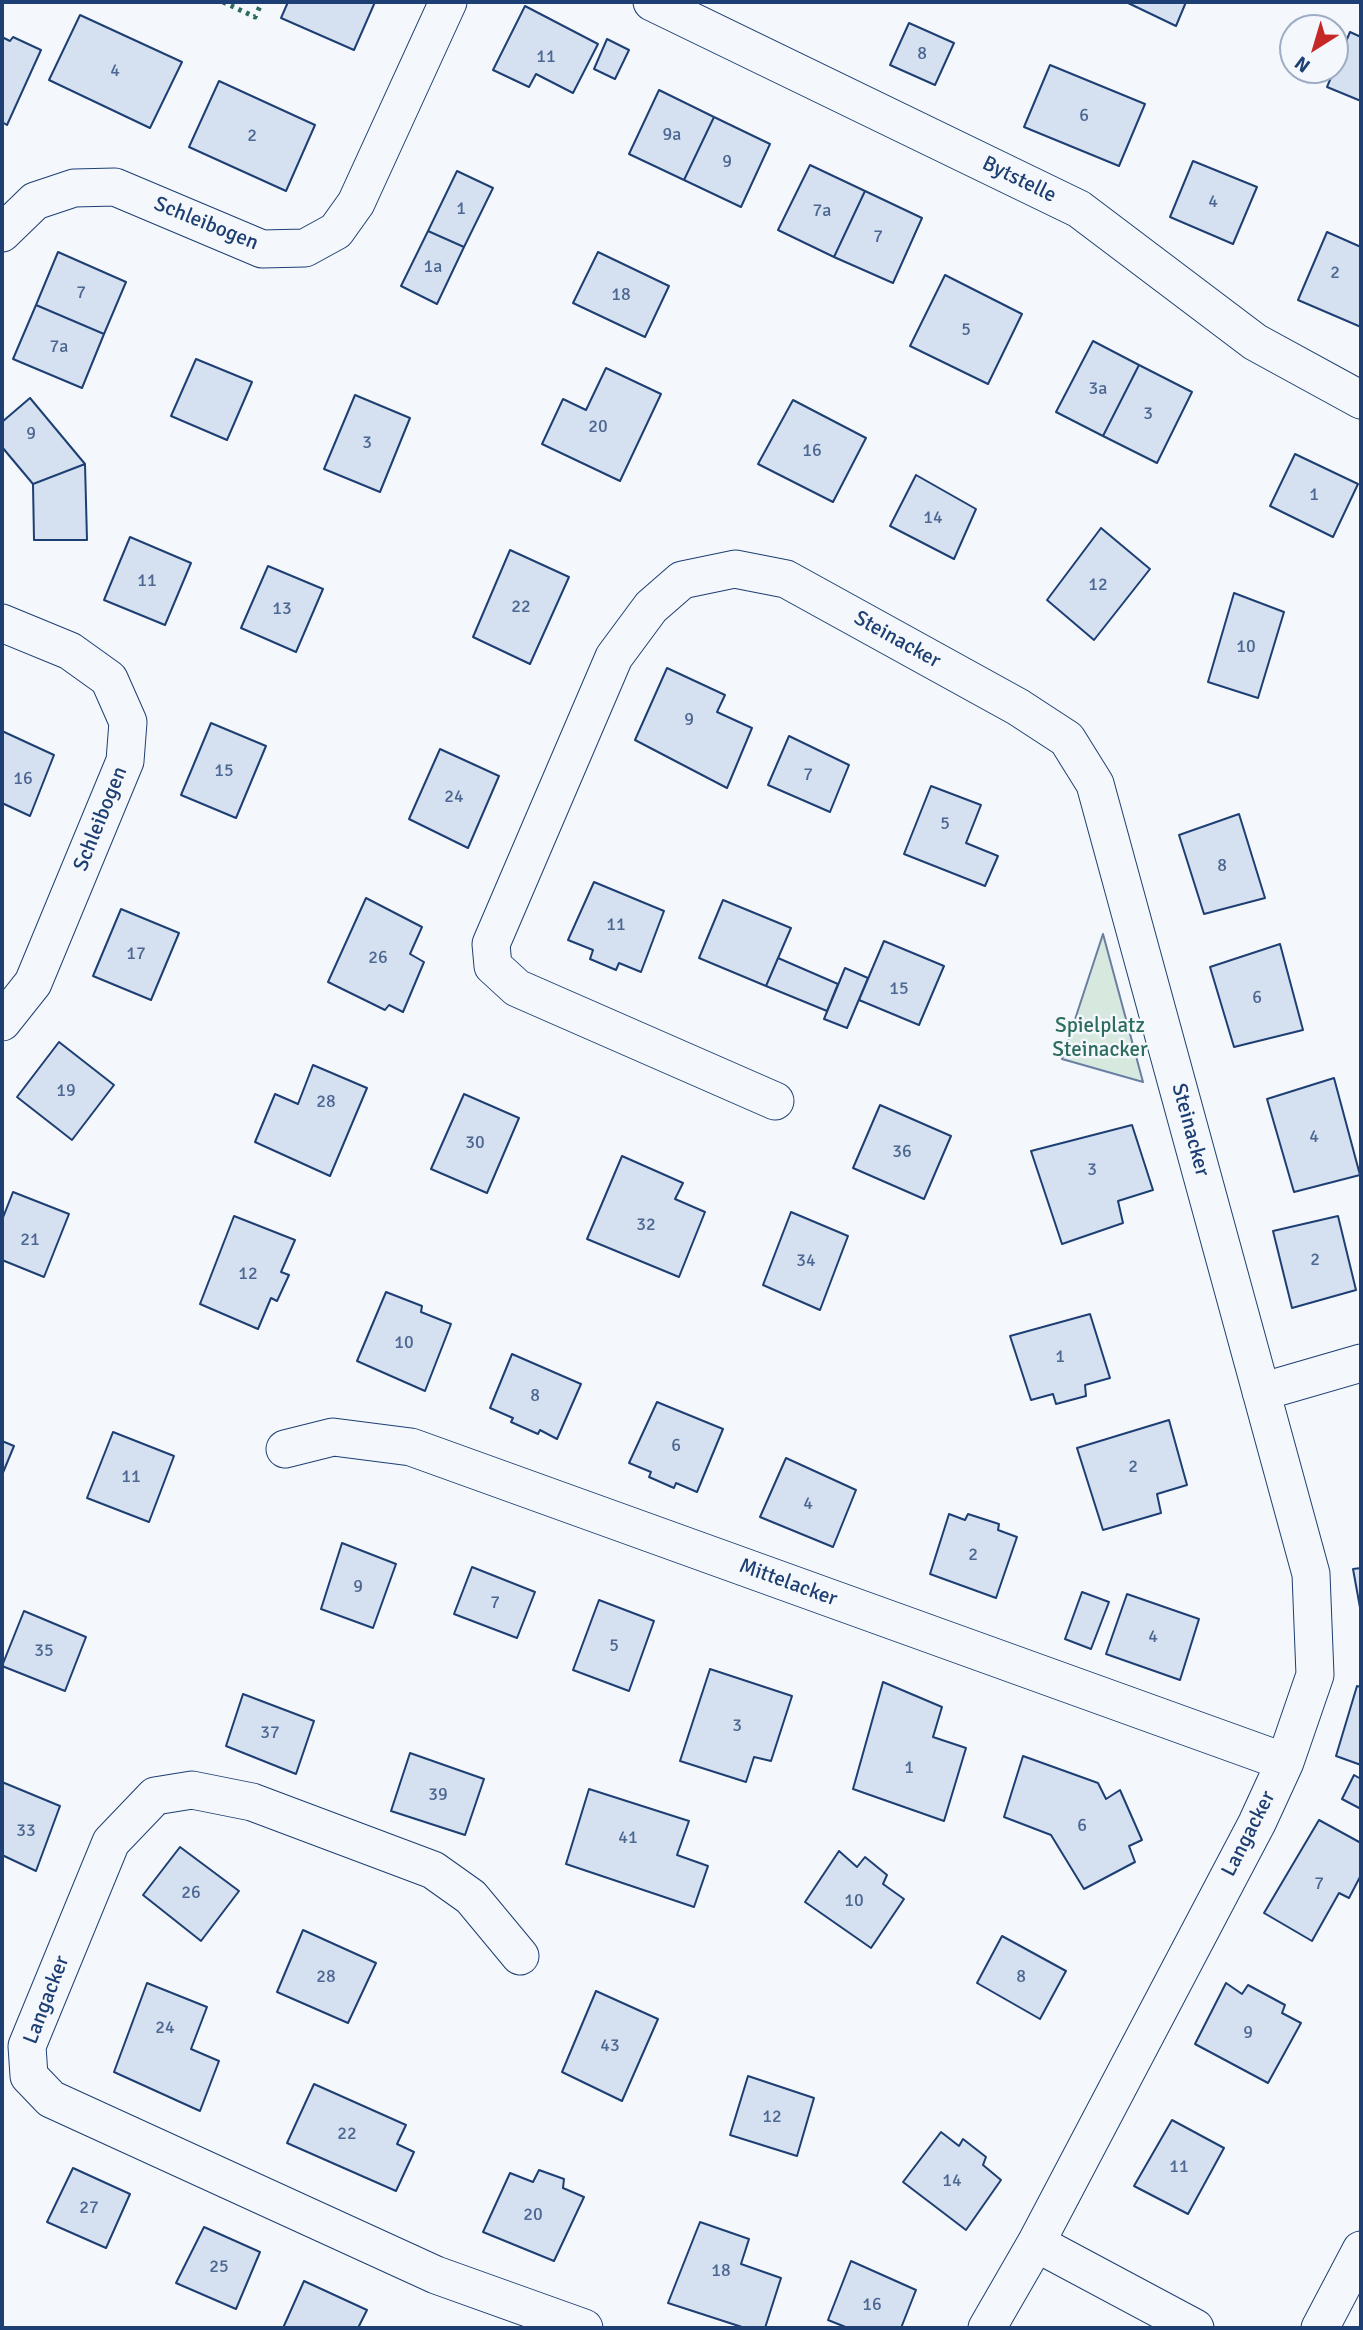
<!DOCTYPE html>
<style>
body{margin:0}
#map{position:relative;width:1363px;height:2330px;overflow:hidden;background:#f4f7fb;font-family:Signika,sans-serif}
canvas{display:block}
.frame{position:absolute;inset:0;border:4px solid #1d3f73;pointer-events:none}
.north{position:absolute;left:1279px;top:14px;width:70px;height:70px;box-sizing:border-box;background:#f4f7fb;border:2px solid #9eadc5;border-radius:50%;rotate:217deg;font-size:19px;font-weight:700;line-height:28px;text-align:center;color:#1d3f73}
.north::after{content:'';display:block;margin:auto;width:24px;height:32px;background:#c62828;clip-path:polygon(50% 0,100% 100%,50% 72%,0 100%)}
</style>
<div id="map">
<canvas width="1363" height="2330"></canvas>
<div class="frame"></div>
<div class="north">N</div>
</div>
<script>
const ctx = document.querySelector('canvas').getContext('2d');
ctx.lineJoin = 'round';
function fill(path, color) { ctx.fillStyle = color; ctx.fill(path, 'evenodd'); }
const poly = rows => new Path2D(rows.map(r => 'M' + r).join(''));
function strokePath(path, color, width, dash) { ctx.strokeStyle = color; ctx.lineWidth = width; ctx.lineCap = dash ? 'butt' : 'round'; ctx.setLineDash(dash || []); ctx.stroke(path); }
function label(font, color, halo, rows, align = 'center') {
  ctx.font = font + ' Signika,sans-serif'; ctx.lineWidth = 5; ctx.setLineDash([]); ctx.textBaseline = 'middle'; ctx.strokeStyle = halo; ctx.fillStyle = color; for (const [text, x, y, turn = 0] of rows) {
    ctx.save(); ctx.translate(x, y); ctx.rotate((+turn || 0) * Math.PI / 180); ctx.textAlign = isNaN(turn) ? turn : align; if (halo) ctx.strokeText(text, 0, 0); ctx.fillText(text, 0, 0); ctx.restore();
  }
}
const green = poly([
 [1103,934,1143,1082,1062,1059,1103,934]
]);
fill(green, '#d7e8df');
strokePath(green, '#687fa3', 2);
const building = poly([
 [288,2,375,2,354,50,281,18,288,2],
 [1126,2,1186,2,1176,26,1126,2],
 [525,6,598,44,573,93,536,74,529,87,493,70,525,6],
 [80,15,182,62,150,128,49,80,80,15],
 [909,23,954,43,935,85,890,65,909,23],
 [1350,32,1361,37,1361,101,1327,87,1350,32],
 [2,37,10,41,13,37,41,50,7,125,2,122,2,37],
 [607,39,629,50,615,79,594,69,607,39],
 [1050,65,1145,104,1119,166,1024,127,1050,65],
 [219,81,315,125,286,191,189,147,219,81],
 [659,90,714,117,684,180,629,154,659,90],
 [714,117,770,144,741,207,684,180,714,117],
 [1193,161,1257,187,1233,244,1170,217,1193,161],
 [810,165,865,191,834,257,778,230,810,165],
 [457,171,493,188,464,247,428,231,457,171],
 [865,191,922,218,893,283,834,257,865,191],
 [428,231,464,247,437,304,401,286,428,231],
 [1327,232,1361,247,1361,327,1298,300,1327,232],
 [58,252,126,282,104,334,36,305,58,252],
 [598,252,669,286,645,337,573,303,598,252],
 [945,275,1022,314,988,384,910,346,945,275],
 [36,305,104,334,82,388,13,359,36,305],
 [1093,341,1139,365,1103,436,1056,412,1093,341],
 [196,359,252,382,227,440,171,416,196,359],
 [1139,365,1192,392,1157,463,1103,436,1139,365],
 [606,368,661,394,620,481,542,444,563,399,586,410,606,368],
 [355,395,410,418,380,492,324,469,355,395],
 [30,398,85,464,33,484,2,447,2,422,30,398],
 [793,400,866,438,833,502,758,464,793,400],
 [1295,454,1358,484,1333,537,1270,506,1295,454],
 [85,464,87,540,34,540,33,484,85,464],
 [916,475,976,509,954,559,890,526,916,475],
 [1101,528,1150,569,1094,640,1047,600,1101,528],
 [130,537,191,563,165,625,104,600,130,537],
 [510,550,569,577,530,664,473,637,510,550],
 [268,566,323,589,296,652,241,628,268,566],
 [1234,593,1284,612,1258,698,1208,682,1234,593],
 [667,668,725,695,717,712,752,728,727,788,635,740,667,668],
 [211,723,266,746,236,818,181,795,211,723],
 [2,731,54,755,30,816,2,803,2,731],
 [789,736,849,765,830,812,768,785,789,736],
 [440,749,499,776,468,848,409,819,440,749],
 [931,786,981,805,966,843,998,856,985,886,904,854,931,786],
 [1239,814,1265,898,1204,914,1179,835,1239,814],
 [594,882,664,911,641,972,619,963,616,970,590,959,593,950,568,940,594,882],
 [366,898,422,927,410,954,424,962,403,1012,389,1005,385,1010,328,982,366,898],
 [723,900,791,928,766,986,699,958,723,900],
 [121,909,179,933,151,1000,93,976,121,909],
 [884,941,944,966,919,1025,859,1000,884,941],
 [1280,944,1303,1030,1234,1047,1210,967,1280,944],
 [778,958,838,984,827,1011,766,986,778,958],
 [845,968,868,978,847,1028,824,1019,845,968],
 [59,1042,114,1085,72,1140,17,1097,59,1042],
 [313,1065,367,1088,330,1176,255,1142,275,1094,298,1104,313,1065],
 [1334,1078,1360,1175,1294,1192,1267,1099,1334,1078],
 [464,1094,519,1118,487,1193,431,1169,464,1094],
 [880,1105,951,1136,924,1199,853,1168,880,1105],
 [1132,1125,1153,1190,1118,1201,1123,1223,1062,1244,1031,1151,1132,1125],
 [622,1156,683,1183,675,1199,705,1212,679,1277,587,1239,622,1156],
 [13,1192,69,1214,44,1277,2,1260,2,1220,13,1192],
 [791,1212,848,1236,820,1310,763,1285,791,1212],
 [234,1216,295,1240,281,1272,289,1275,277,1301,271,1298,258,1329,200,1304,234,1216],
 [1338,1216,1356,1290,1292,1308,1273,1231,1338,1216],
 [386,1292,422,1306,421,1312,451,1324,425,1391,357,1361,386,1292],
 [1090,1314,1110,1378,1085,1385,1086,1396,1056,1404,1053,1394,1031,1400,1010,1336,1090,1314],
 [512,1354,581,1384,557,1439,540,1430,538,1434,511,1422,513,1418,490,1408,512,1354],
 [657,1402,723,1429,697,1492,676,1483,674,1488,649,1477,651,1472,629,1463,657,1402],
 [1169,1420,1187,1485,1157,1494,1161,1513,1103,1530,1077,1448,1169,1420],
 [113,1432,174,1456,149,1522,87,1498,113,1432],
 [2,1441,14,1446,2,1475,2,1441],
 [786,1458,856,1490,833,1547,760,1517,786,1458],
 [949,1514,965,1520,968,1514,999,1524,998,1530,1017,1537,996,1598,930,1574,949,1514],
 [342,1543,396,1564,373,1628,321,1609,342,1543],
 [472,1567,535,1592,517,1638,454,1614,472,1567],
 [1361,1568,1361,1613,1353,1569,1361,1568],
 [1082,1592,1109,1602,1091,1649,1065,1639,1082,1592],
 [1127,1594,1199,1619,1180,1680,1106,1654,1127,1594],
 [599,1600,654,1621,629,1691,573,1670,599,1600],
 [24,1611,86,1637,65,1691,2,1666,24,1611],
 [710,1669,792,1696,771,1761,754,1757,746,1782,680,1761,710,1669],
 [883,1682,942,1707,933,1737,966,1748,944,1821,853,1789,883,1682],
 [1357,1686,1361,1687,1361,1765,1336,1756,1357,1686],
 [243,1694,314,1721,296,1774,226,1746,243,1694],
 [410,1753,484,1779,465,1835,391,1811,410,1753],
 [1023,1756,1098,1783,1106,1799,1120,1790,1142,1840,1129,1846,1135,1862,1084,1889,1051,1835,1004,1817,1023,1756],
 [1354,1775,1361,1779,1361,1809,1342,1799,1354,1775],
 [2,1782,60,1806,36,1871,2,1855,2,1782],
 [589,1789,689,1821,677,1855,708,1866,694,1907,566,1864,589,1789],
 [1319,1820,1361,1843,1361,1875,1349,1898,1339,1893,1312,1941,1264,1913,1319,1820],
 [180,1847,239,1891,201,1941,143,1895,180,1847],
 [839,1851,857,1867,865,1857,887,1875,883,1884,904,1899,871,1948,805,1902,839,1851],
 [303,1930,376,1963,348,2023,277,1992,303,1930],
 [1002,1936,1066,1971,1040,2019,977,1983,1002,1936],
 [147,1983,207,2007,191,2049,219,2061,200,2111,114,2072,147,1983],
 [1226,1983,1242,1994,1248,1985,1285,2005,1282,2013,1301,2023,1268,2083,1195,2044,1226,1983],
 [596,1991,658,2019,622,2101,562,2072,596,1991],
 [748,2076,814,2098,797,2156,730,2135,748,2076],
 [314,2084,406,2125,397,2144,414,2152,396,2191,287,2143,314,2084],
 [1172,2120,1224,2148,1188,2214,1134,2186,1172,2120],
 [941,2132,959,2146,963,2139,986,2157,983,2165,1001,2180,966,2230,903,2182,941,2132],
 [73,2168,130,2194,106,2248,47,2222,73,2168],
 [539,2170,564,2179,563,2188,584,2197,554,2261,483,2232,510,2173,533,2182,539,2170],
 [700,2222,749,2239,741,2264,781,2278,765,2328,745,2328,668,2303,700,2222],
 [204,2227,260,2252,236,2309,176,2283,204,2227],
 [851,2261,916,2290,901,2328,848,2328,828,2320,851,2261],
 [304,2281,367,2310,358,2328,283,2328,304,2281]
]);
fill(building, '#d5e0f0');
strokePath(building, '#1d3f73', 2);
const street = poly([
 [652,2,1079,209,1255,342,1361,400],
 [2,233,35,201,74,188,115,187,262,249,305,248,336,231,356,203,448,2],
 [2,623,70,651,109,679,128,722,125,761,33,983,2,1022],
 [775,1101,517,988,493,966,491,944,614,657,651,607,682,580,735,569,786,579,1018,707,1067,739,1095,784,1311,1574,1315,1675,1285,1762,1257,1823,1036,2243,987,2328],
 [1261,1392,1361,1363],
 [285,1449,333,1437,411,1447,1285,1762],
 [520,1956,471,1897,433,1870,252,1802,192,1790,155,1796,111,1842,27,2046,29,2076,51,2099,436,2275,584,2328],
 [1036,2243,1195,2328],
 [1320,2328,1361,2250]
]);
strokePath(street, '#1d3f73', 39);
strokePath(street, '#f4f7fb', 37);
strokePath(poly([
 [223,2,255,17,262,2]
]), '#2c6c60', 5, [3.5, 5]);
label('18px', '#4b6792', null, [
 ["8",922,54],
 ["11",546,57],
 ["4",115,71],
 ["6",1084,116],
 ["9a",672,135],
 ["2",252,136],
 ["9",727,162],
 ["4",1213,202],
 ["1",461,209],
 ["7a",822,211],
 ["7",878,237],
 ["1a",433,267],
 ["2",1335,273],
 ["7",81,293],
 ["18",621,295],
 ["5",966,330],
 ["7a",59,347],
 ["3a",1098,389],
 ["3",1148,414],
 ["20",598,427],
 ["9",31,434],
 ["3",367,443],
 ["16",812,451],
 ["1",1314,495],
 ["14",933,518],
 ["11",147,581],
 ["12",1098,585],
 ["22",521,607],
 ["13",282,609],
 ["10",1246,647],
 ["9",689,720],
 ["15",224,771],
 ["7",808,775],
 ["16",23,779],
 ["24",454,797],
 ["5",945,824],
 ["8",1222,866],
 ["11",616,925],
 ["17",136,954],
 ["26",378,958],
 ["15",899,989],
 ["6",1257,998],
 ["19",66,1091],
 ["28",326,1102],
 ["4",1314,1137],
 ["30",475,1143],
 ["36",902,1152],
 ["3",1092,1170],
 ["32",646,1225],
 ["21",30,1240],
 ["2",1315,1260],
 ["34",806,1261],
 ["12",248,1274],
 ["10",404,1343],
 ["1",1060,1357],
 ["8",535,1396],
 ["6",676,1446],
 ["2",1133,1467],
 ["11",131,1477],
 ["4",808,1504],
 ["2",973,1555],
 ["9",358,1587],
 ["7",495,1603],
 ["4",1153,1637],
 ["5",614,1646],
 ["35",44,1651],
 ["3",737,1726],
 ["37",270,1733],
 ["1",909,1768],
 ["39",438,1795],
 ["6",1082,1826],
 ["33",26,1831],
 ["41",628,1838],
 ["7",1319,1884],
 ["26",191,1893],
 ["10",854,1901],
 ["28",326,1977],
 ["8",1021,1977],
 ["24",165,2028],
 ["9",1248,2033],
 ["43",610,2046],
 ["12",772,2117],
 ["22",347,2134],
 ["11",1179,2167],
 ["14",952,2181],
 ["27",89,2208],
 ["20",533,2215],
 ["25",219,2267],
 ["18",721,2271],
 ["16",872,2305]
]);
label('21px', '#1d3f73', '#f4f7fb', [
 ["Bytstelle",1019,180,26],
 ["Schleibogen",206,224,22],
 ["Steinacker",897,640,29],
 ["Schleibogen",101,819,-68],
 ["Steinacker",1190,1130,75],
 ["Mittelacker",788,1583,20],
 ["Langacker",1249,1834,-63],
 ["Langacker",47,2000,-69]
]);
label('21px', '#2c6c60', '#f4f7fb', [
 ["Spielplatz",1100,1026],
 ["Steinacker",1100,1050]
]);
</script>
